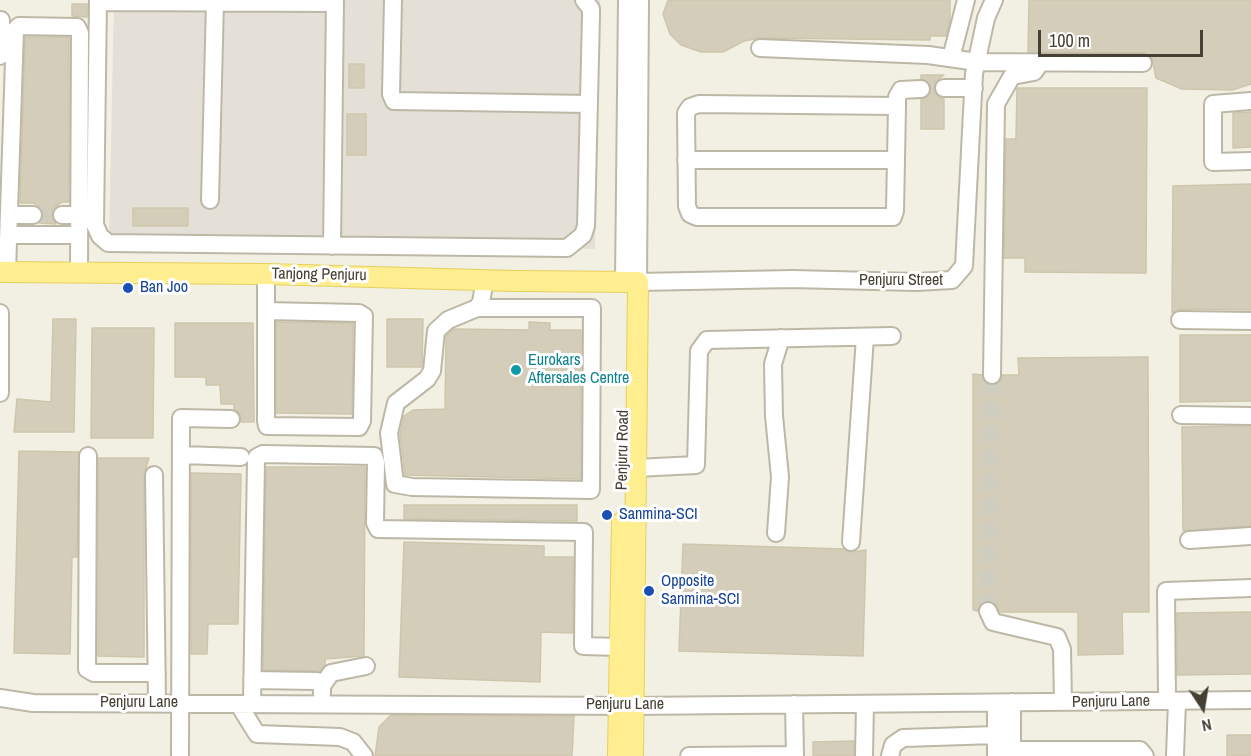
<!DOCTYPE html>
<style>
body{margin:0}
#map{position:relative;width:1251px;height:756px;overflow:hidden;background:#f2f0e3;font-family:"Archivo Narrow",sans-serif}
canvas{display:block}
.north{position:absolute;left:1173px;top:678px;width:60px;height:60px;-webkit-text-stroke:4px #fff;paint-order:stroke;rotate:168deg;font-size:16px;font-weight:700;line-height:24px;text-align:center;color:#444033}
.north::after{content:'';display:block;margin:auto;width:21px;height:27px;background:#444033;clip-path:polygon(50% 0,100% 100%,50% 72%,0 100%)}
.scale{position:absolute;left:1038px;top:30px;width:165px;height:27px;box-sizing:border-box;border:3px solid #444033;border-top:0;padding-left:8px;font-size:18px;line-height:21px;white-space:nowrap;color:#444033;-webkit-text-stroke:4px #fff;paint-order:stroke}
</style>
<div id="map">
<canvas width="1251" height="756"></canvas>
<div class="north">N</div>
<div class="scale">100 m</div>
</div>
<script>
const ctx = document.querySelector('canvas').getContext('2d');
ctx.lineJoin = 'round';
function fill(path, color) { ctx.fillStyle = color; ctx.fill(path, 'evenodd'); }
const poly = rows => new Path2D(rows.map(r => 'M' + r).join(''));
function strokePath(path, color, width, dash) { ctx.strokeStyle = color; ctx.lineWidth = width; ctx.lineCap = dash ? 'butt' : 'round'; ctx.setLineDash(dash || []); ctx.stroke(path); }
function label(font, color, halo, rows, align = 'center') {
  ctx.font = font + ' "Archivo Narrow",sans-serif'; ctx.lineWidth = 6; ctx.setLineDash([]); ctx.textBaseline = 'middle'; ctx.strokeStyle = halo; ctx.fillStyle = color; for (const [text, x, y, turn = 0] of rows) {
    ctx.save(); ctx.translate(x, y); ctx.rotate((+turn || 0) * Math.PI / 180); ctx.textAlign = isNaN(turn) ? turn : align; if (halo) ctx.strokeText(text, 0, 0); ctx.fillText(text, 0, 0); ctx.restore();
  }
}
fill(poly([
 [114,0,600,0,595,249,109,241]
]), '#e4e0d8');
const building = poly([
 [668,0,950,0,950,19,946,36,930,36,930,40,760,38,744,41,723,52,701,52,681,45,670,34,663,14,668,0],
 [1029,0,1251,0,1251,84,1232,90,1182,89,1156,78,1152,58,1144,53,1028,52,1029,0],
 [72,4,87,4,87,17,72,16,72,4],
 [25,37,69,37,69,202,62,202,53,209,52,216,56,224,39,223,43,216,42,209,33,203,20,203,25,37],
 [349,64,364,64,364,88,349,88,349,64],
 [921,75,944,75,935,82,934,89,938,97,944,99,944,129,921,129,921,100,927,97,931,89,929,83,921,79,921,75],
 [1017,88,1147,88,1146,273,1025,272,1025,258,1004,258,1006,139,1016,139,1017,88],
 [1251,112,1251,147,1233,148,1233,113,1251,112],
 [347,114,366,114,366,155,347,155,347,114],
 [1251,184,1251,310,1180,309,1172,313,1173,186,1251,184],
 [133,208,188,208,188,226,133,226,133,208],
 [53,319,76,319,74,432,14,432,17,399,51,402,53,319],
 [387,319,423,319,422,367,387,367,387,319],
 [276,322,353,323,352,414,276,413,276,322],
 [529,322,550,323,550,330,581,330,581,479,405,475,400,434,404,416,413,410,445,409,446,336,454,329,529,330,529,322],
 [175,323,253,323,254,422,241,422,240,414,234,409,234,404,221,404,220,385,206,385,206,377,175,377,175,323],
 [92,328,154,328,153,438,91,438,92,328],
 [1180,335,1251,335,1251,401,1180,402,1180,335],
 [1148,357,1149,612,1122,612,1123,654,1078,655,1078,612,1000,612,995,603,988,601,980,604,978,611,973,610,973,374,982,375,986,384,992,385,1001,381,1002,375,1019,375,1018,358,1148,357],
 [1251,426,1251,526,1183,531,1182,427,1251,426],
 [19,451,79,452,77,557,72,557,70,654,14,653,19,451],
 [98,458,149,458,144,475,144,657,98,656,98,458],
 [266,467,365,467,364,656,325,659,325,665,319,671,263,670,266,467],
 [191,473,241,474,238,624,208,624,207,654,191,654,191,473],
 [404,505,577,505,577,521,404,519,404,505],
 [404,542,544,546,544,557,573,557,573,633,541,632,540,682,399,677,404,542],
 [683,544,844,549,851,552,866,550,863,656,679,651,683,544],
 [1251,612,1251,674,1177,675,1177,613,1251,612],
 [391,715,574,716,572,756,375,756,379,727,391,715],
 [1227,735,1251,735,1251,756,1227,756,1227,735],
 [854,741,854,756,813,756,813,742,854,741]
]);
fill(building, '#d4cdb9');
strokePath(building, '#cec6ac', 1.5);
strokePath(poly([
 [33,215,62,215],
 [988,611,992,375]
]), '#cfcdc0', 16, [16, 8]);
const minor = poly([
 [98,0,95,225,100,236,108,243,567,248,583,235,586,226,591,16,591,9,584,0],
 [393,0,391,94,394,101,589,104],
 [640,0,638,282,792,279,916,282,952,280,964,266,974,74,986,18,994,0],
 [98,2,335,3],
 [760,48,928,55,977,62,1143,63],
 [0,56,1,20],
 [951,58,966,0],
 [944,88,974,88],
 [1251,101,1213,104,1213,162,1251,161],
 [897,106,699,104,690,107,686,113,687,206,690,214,697,217,893,217,895,211,897,106,897,97,901,90,921,89],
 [686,160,896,160],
 [210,200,215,2],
 [11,215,33,215],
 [62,215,79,215],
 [10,235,79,235],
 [332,246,335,0],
 [7,272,15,30,19,26,77,27,80,33,79,272],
 [266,274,266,421,267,426,359,427,362,421,364,316,359,313,266,311],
 [624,282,627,0],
 [477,308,592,308,591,490,412,487,395,484,389,433,396,403,427,379,432,371,436,331,448,320,477,308,481,302,485,280],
 [0,313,0,393],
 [1180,320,1251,321],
 [992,375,996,104,1012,76,1034,72,1041,62],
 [1181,415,1251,416],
 [181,455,241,457],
 [88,456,87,669,94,673,157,673],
 [636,468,696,465,699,351,707,340,892,336],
 [154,475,157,703],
 [776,533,780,477,774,416,773,364,781,338],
 [1189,540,1251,536],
 [851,542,865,337],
 [988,611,993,622,1057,637,1062,649,1063,702],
 [252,680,317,681,322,686],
 [322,694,322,686,331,673,366,666],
 [0,698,33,703,633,706,1251,700],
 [1167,701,1166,591,1251,588],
 [1012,702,1012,756],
 [252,704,256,461,257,457,263,454,374,456,376,462,375,523,378,529,584,532,583,646,619,647],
 [794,704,795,756],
 [239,705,257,734,340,737,353,742,364,756],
 [1012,750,1140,750,1145,756],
 [180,756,181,418,231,419],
 [689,756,795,755],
 [864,756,865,704],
 [890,756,893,745,903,738,996,735],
 [996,756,996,703],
 [1175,756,1177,701]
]);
const major = poly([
 [0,272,266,274,515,281,638,282,633,756],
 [618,756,622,522]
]);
strokePath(minor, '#bdb8a6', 20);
strokePath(major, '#e5cf5f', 22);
strokePath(minor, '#fff', 16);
strokePath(major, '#ffee8f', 20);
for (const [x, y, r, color] of [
 [128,288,6,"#1a4fb4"],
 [516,370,6,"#0f9aa8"],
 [607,515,6,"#1a4fb4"],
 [649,591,6,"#1a4fb4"]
]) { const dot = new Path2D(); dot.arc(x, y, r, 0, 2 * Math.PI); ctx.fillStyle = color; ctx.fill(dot); strokePath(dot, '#fff', 2); }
label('16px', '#444033', '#fff', [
 ["Tanjong Penjuru",319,275,1],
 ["Penjuru Street",901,281],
 ["Penjuru Road",623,450,-89],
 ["Penjuru Lane",1111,702,-1],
 ["Penjuru Lane",139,703],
 ["Penjuru Lane",625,705]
]);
label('16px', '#164399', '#fff', [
 ["Ban Joo",140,288],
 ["Sanmina-SCI",619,515],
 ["Opposite",661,582],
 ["Sanmina-SCI",661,600]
], 'left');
label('16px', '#0d838f', '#fff', [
 ["Eurokars",528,361],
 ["Aftersales Centre",528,379]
], 'left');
</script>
